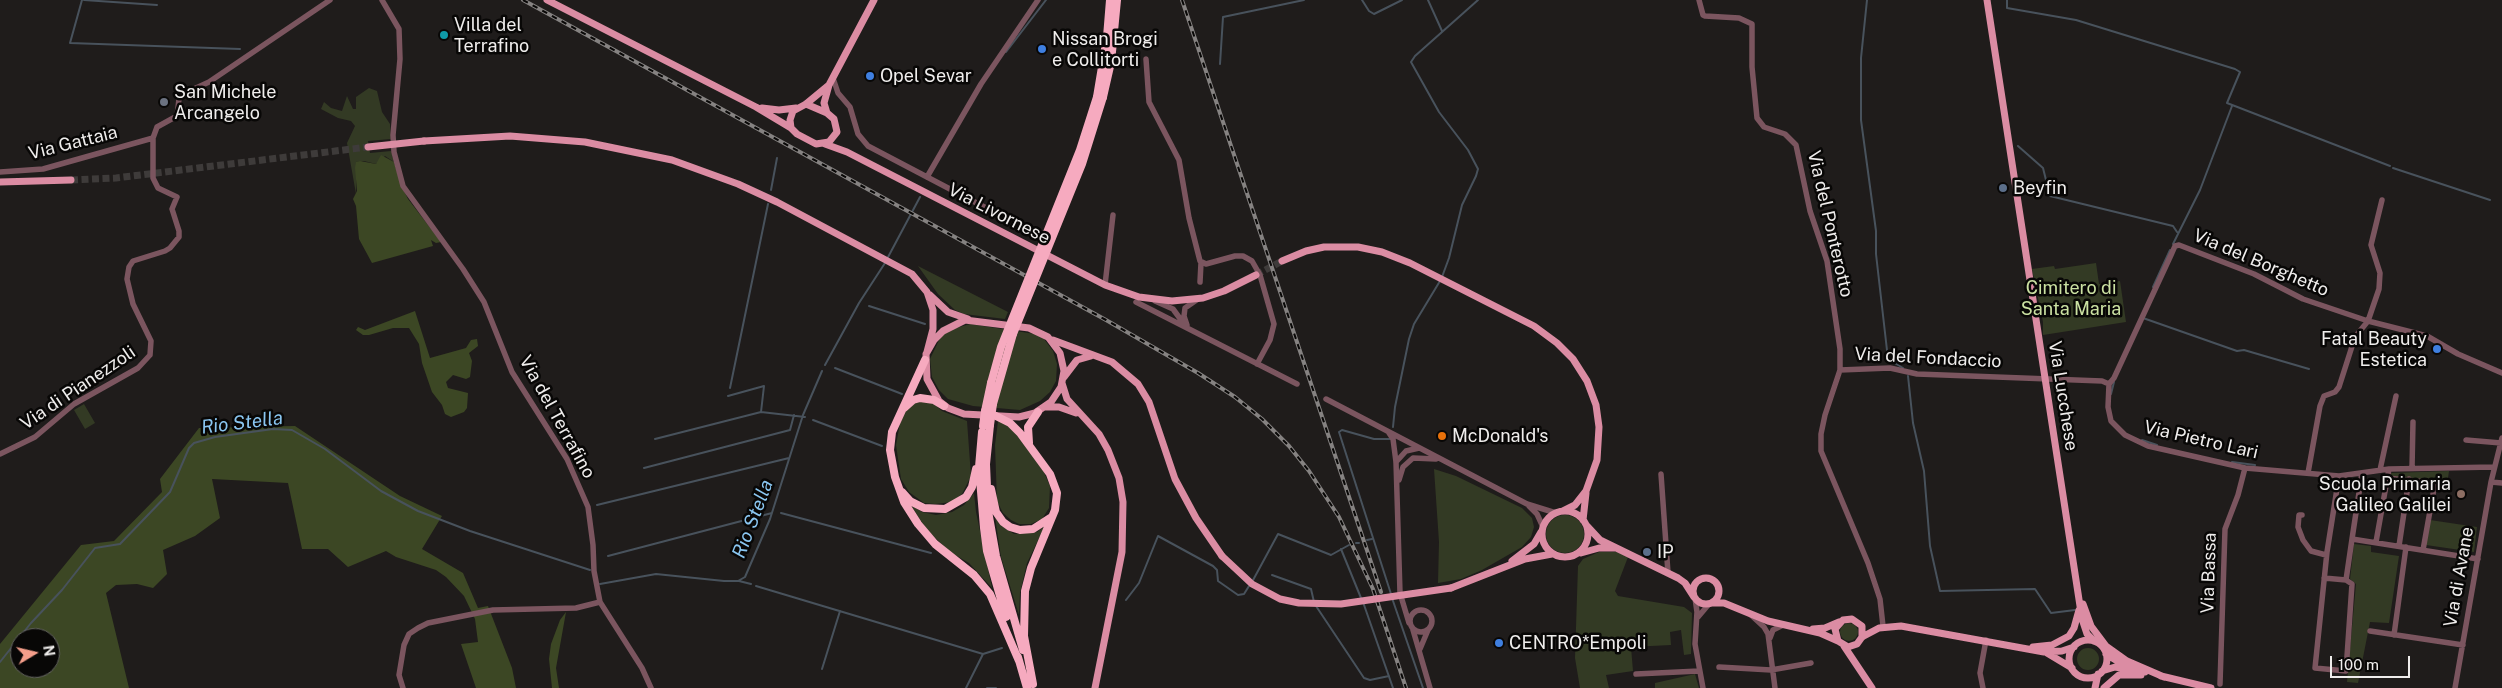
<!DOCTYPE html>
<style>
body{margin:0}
#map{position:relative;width:2502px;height:688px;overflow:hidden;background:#1f1c1b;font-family:"Public Sans",sans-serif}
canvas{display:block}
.north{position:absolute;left:10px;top:628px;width:50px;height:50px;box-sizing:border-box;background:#080706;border:1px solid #646362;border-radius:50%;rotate:81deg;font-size:14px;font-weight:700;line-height:20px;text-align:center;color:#efedec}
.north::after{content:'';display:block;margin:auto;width:18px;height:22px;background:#f49e8a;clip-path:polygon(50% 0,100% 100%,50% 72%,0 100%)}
.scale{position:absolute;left:2330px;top:656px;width:80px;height:22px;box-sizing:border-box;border:2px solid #efedec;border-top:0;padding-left:6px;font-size:15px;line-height:18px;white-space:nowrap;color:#efedec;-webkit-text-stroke:4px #080706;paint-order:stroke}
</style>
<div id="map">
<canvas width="2502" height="688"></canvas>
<div class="north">N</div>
<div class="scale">100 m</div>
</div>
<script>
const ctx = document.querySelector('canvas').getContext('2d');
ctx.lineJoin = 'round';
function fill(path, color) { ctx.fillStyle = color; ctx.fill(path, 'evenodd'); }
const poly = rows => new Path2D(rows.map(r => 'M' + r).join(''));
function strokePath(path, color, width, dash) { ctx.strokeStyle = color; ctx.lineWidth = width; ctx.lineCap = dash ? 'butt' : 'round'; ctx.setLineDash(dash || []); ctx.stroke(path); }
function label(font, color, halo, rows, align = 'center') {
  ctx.font = font + ' "Public Sans",sans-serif'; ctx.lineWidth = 5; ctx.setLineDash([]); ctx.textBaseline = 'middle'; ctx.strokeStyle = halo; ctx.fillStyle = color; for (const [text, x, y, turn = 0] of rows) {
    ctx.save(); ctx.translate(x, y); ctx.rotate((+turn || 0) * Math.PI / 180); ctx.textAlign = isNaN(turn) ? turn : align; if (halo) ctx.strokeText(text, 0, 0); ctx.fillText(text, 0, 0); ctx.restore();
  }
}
fill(poly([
 [369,88,377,91,382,112,390,124,391,139,368,141,370,153,391,151,394,162,385,156,376,164,364,161,356,162,356,194,347,143,355,126,351,121,338,118,321,109,324,102,331,108,342,111,347,96,353,109,356,109,356,97],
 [2096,263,2099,284,2120,281,2126,322,2043,335,2043,322,2032,269,2054,266,2055,269],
 [918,266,1008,312,1005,319,964,314,955,310,938,294],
 [970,324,1035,334,1044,339,1053,351,1057,364,1056,381,1050,392,1040,401,1020,410,973,406,948,399,939,390,932,377,930,359,941,336,949,330],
 [919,401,934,404,942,411,967,421,971,476,962,494,952,502,935,504,924,503,909,492,901,479,896,445,900,423,907,408],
 [84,404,95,423,85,429,74,410],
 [998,421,1009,425,1043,470,1050,486,1049,508,1042,519,1031,524,1019,524,1011,520,1003,513,997,501,995,445],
 [1434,469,1456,476,1522,508,1532,518,1534,527,1531,537,1522,547,1482,570,1461,579,1438,583,1439,542],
 [2449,471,2447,485,2391,476,2391,473],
 [974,493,976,512,992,588,969,563,950,552,926,529,911,505,922,512,936,515,952,512,964,505],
 '1546 534a19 19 0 1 1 38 0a19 19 0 1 1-38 0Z',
 [995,517,1002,526,1014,534,1037,532,1045,526,1027,563,1020,593,1019,615,1001,557],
 [2430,520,2477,527,2474,552,2426,545],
 [2354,544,2371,546,2371,552,2399,556,2389,623,2370,622,2358,683,2347,682,2356,584,2350,579],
 [1599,552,1618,552,1628,557,1615,591,1618,596,1684,607,1692,613,1691,654,1684,655,1681,630,1670,632,1671,645,1631,647,1633,671,1606,675,1609,688,1580,688,1575,658,1578,566,1583,559],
 '1840 632a9 9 0 1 1 18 0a9 9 0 1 1-18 0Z',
 '2077 659a11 11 0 1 1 22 0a11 11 0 1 1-22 0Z',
 [1695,674,1699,688,1655,688,1655,683]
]), '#333a24');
fill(poly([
 [381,155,394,162,401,185,408,199,441,242,436,243,431,240,433,246,372,263,359,239,356,206,353,199,357,191,355,168,356,162,360,161,376,164],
 [415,311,430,358,466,348,471,340,477,339,478,346,469,353,472,361,470,377,466,379,453,375,446,382,448,388,468,393,467,408,464,412,451,417,445,414,442,405,432,392,422,363,419,344,409,328,393,328,369,335,363,335,356,330,358,327,365,330],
 [295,426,400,496,442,516,422,549,463,573,478,608,488,606,512,668,516,688,476,688,461,644,478,642,475,619,464,596,446,577,436,570,396,557,386,551,348,567,328,549,302,549,288,483,212,479,220,518,195,536,163,550,167,574,153,588,137,584,116,585,106,593,129,688,0,688,0,644,81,545,114,541,162,492,160,479,199,428],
 [20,638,50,638,50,668,20,668],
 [566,612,556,668,559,688,552,688,549,659,551,644,560,620]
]), '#3c4724');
strokePath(poly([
 [82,0,70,43,240,49],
 [84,0,157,5],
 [1362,0,1369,11,1374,14,1402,0],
 [1428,0,1442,31],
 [1867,0,1861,58,1861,120,1876,231,1876,254,1888,359,1903,368],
 [2007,0,2007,8,2076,20,2235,69,2240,72,2227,103,2390,166],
 [1006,52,1046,0],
 [1220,64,1223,17,1304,0],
 [2018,146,2043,168,2050,196,2173,226,2177,232],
 [2393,168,2490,200],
 [771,190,777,158],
 [2173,244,2200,190,2232,106],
 [887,259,920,197],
 [1442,277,1449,258,1462,205,1476,176,1478,169,1468,150,1439,112,1411,62,1415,56,1478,0],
 [2153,287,2170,250],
 [869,306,925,324],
 [2143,318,2237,351,2244,350,2309,369],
 [825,365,859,303,885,263],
 [835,368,902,394],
 [1908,376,1913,423,1924,471,1930,546,1940,591,2035,589,2051,613,2075,610],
 [730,388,768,204],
 [2111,394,2114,382],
 [728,396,764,386,761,412],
 [813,420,882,446],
 [1393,427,1395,407,1409,339,1414,324,1440,281],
 [655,439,761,412,805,417],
 [2142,440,2157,445],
 [2232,462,2255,465],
 [644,468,790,430,794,415],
 [597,505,789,458],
 [781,513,931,553],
 [1367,540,1372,539],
 [1356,543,1359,543],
 [1341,549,1361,598],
 [608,556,772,513],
 [1272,575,1311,589,1314,602],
 [739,581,751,584],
 [1252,582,1278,534,1331,555,1349,545],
 [600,584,656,574,724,581,738,581,745,577,770,519,803,415,822,371],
 [756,586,983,654,1002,648],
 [1391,594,1339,432,1342,430,1374,439,1391,439],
 [1392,598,1423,688],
 [1126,600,1139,583,1158,536,1213,566,1217,570,1218,581,1238,595,1244,594,1249,586],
 [1363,602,1393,688],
 [1316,606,1364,678,1370,680,1389,676],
 [0,662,31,623,62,590,95,548,120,544,170,492,189,448,194,443,215,437,273,429,292,430,325,449,381,491,418,511,470,531,590,570],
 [822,669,840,611],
 [966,688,983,654],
 [987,688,996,688]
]), '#48525c', 2);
strokePath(poly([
 [71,180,116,178,368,147],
 [1256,275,1282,261]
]), '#3e3b3a', 7, [7, 3.5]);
strokePath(poly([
 [382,0,399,29,400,59,393,135,394,152,403,186,463,269,484,302,512,372,567,459,588,507,593,545,594,571,600,602,642,668,651,688],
 [1699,0,1703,15,1705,16,1739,18,1752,24,1752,67,1757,118,1764,127,1785,134,1796,145,1810,211,1827,261,1840,349,1840,370,1825,415,1821,434,1821,451,1868,563,1880,599,1883,626],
 [1146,59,1149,102,1179,160,1189,218,1200,261,1206,264,1235,256,1243,256,1252,261,1260,275,1274,324,1270,340,1257,364],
 [833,78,838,93,850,107,858,134,868,146,988,209],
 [0,172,43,169,153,138],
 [927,177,981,84,1038,0],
 [1200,282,1201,263],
 [1105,285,1113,215],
 [1155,301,1173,309,1184,324],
 [1136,302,1297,384],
 [1187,325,1184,316,1185,308,1198,299],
 [1840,370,1890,368,1917,374,2102,381,2109,384,2108,407,2111,421,2125,435,2148,446,2245,468,2339,476,2389,469,2494,467],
 [2109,384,2114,378,2171,255,2175,246,2179,245,2254,274,2303,299,2368,321,2427,336,2458,354,2502,373],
 [1326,399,1527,504,1556,513],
 [1389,433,1393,439,1396,462,1400,593,1409,623],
 [2466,440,2501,443],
 [0,454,35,437,74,404,138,368,150,355,151,341,133,304,127,279,129,267,133,261,165,251,170,248,179,237,179,231,172,209,177,197,158,188,153,178,153,138,157,127,177,116,179,99,183,94,209,82,330,0],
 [1396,462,1406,451,1419,448],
 [2412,468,2413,422],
 [2380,470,2396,396],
 [2308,473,2320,406,2324,396,2335,392,2339,387,2355,337,2368,321,2379,289,2380,273,2371,245,2382,200],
 [1661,474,1668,573],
 [2339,476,2327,552,2315,668,2346,671,2352,584,2346,580],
 [2387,478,2435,483,2423,550],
 [1399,480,1403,467,1413,458,1436,459],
 [2491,482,2502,483],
 [1529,506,1537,514,1543,527],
 [2302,515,2299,515,2298,527,2303,540,2311,551,2326,555],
 [2352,539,2362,473],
 [2376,542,2389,469],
 [2399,546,2409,479],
 [2324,578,2346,580],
 [2346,580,2352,539,2478,559],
 [1695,598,1697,612,1695,644,1703,688],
 '1410 621a11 11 0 1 1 22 0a11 11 0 1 1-22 0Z',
 [1751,615,1764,627,1768,634,1775,688],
 [1698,617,1709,604],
 [1413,630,1430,688],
 [2370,631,2463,645],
 [2394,635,2406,547],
 [1770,638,1773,630,1783,625],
 [1420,649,1428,630],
 [1719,667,1771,670,1811,663],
 [1636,674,1699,671],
 [2220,684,2225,529,2238,495,2245,468],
 [403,688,399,675,404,645,409,634,418,628,428,623,493,610,576,608,600,602],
 [1983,688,1980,673,1986,640],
 [2455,688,2491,482,2502,438]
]), '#7b555f', 5.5);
strokePath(poly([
 [547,0,756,107,791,128],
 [1987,0,2082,619,2087,634,2094,641],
 [806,104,827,113,834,119,837,132,829,142,816,144,797,134,791,128,790,120,793,111,806,104],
 [806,104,829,85],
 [762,108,779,110,796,108],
 [827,113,824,103,829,85,874,0],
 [424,141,510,136,585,142,672,160,738,184,777,202,912,274,927,292,933,310,933,329,927,352],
 [825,144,847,152,1105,285,1139,297,1172,301,1203,298,1224,291,1256,275],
 [0,182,71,180],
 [1282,261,1306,251,1324,247,1358,247,1382,252,1410,263,1534,326,1557,343,1573,359,1587,381,1596,405,1599,427,1597,460,1586,491,1575,505,1563,511],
 [930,295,948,312,968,319],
 [965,320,1029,328,1048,337,1060,353,1064,371,1061,387,1051,402,1035,413,1019,417,964,414,948,408,939,401,927,379,926,354,934,340,943,331,965,320],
 [1053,340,1112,362,1138,384,1149,402,1175,479,1196,518,1222,556],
 [1064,377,1077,360,1091,356],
 [1062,383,1067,399,1099,434,1108,450,1119,478,1123,502,1122,552,1095,688],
 [1045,407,1059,407,1076,413],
 '1542 534a23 23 0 1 1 46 0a23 23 0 1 1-46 0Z',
 [1583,520,1586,493],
 [1587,526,1600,540,1678,578,1685,583,1694,597],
 [1581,553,1599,548,1614,548],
 [1512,561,1534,544,1541,532],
 '1693 591a13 13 0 1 1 26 0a13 13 0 1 1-26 0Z',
 [1451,588,1525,559,1552,554],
 [1712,603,1724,603,1768,621,1820,633,1838,641],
 [2083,604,2091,626,2106,646,2127,661,2164,677],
 [1813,629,1825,628,1839,622],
 [1862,637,1862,626,1852,619,1843,620,1835,629,1838,641,1848,647,1857,644,1862,637,1879,628,1901,626,2044,652,2062,651,2074,647],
 '2069 659a19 19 0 1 1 38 0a19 19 0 1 1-38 0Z',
 [1844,646,1872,688],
 [2033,647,2052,645,2069,636,2074,628,2079,610],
 [2047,653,2072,668],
 [2106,654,2127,667],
 [2102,671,2115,667,2145,672],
 [2161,676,2211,688],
 [2095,688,2098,674],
 [2104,688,2119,675,2141,675]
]), '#db8ca3', 7);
strokePath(poly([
 [1097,97,1107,37,1110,0],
 [1103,97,1111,62,1117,0],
 [925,360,892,432,890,450,895,477,904,502,918,524,935,544,974,575,990,594,1019,661],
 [993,404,1013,334],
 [904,408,913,400,920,398,934,400,944,406],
 [985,411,991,383],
 [996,416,1010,423,1020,433,1050,474,1057,493,1055,510,1031,568,1025,591,1024,636,1033,684],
 [990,425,986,464,988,511,996,556,1023,650],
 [982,432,979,467,984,528,987,551,1006,617],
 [1029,443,1028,427,1038,412],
 [991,489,996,512,1003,522,1010,527,1020,530,1033,529,1050,518],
 [902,492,910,501,924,508,945,509,966,497,972,487,976,469],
 [1018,657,1027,688]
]), '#f6aabf', 8);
const rail = poly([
 [523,0,1106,320,1198,373,1235,397,1262,419,1289,446,1309,471,1339,517,1373,589,1406,688],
 [1182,0,1381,592]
]);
strokePath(rail, '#858281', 4);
strokePath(rail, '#080706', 2, [5.5]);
strokePath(poly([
 [368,147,424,141],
 [1222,556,1252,584,1280,599,1299,603,1341,604,1451,588]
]), '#db8ca3', 7);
strokePath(poly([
 [1013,334,1082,164,1103,97],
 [991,383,1001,347,1080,150,1097,97],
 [990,425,993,404],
 [983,426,985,411]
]), '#f6aabf', 8);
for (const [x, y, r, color] of [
 [444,35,5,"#0f9aa8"],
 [1042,49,5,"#3f7fe0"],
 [870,76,5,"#3f7fe0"],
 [164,102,5,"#6b7280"],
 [2003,188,5,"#5c6f8a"],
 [2437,349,5,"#3f7fe0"],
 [1442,436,5,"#e8710a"],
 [2461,494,5,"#8d6e63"],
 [1647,552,5,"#5c6f8a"],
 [1499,643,5,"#3f7fe0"]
]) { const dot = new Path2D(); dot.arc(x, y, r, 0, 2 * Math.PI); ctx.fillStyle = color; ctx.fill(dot); strokePath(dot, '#080706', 2); }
label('18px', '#efedec', '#080706', [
 ["Villa del",454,25],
 ["Terrafino",454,46],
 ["Nissan Brogi",1052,39],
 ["e Collitorti",1052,60],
 ["Opel Sevar",880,76],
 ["San Michele",174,92],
 ["Arcangelo",174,113],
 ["Beyfin",2013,188],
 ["Fatal Beauty",2427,339,"right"],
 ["Estetica",2427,360,"right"],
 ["McDonald's",1452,436],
 ["Scuola Primaria",2451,484,"right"],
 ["Galileo Galilei",2451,505,"right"],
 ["IP",1657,552],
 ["CENTRO*Empoli",1509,643]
], 'left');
label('18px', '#efedec', '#080706', [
 ["Via Gattaia",73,143,-14],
 ["Via Livornese",999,214,27],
 ["Via del Ponterotto",1830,224,77],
 ["Via del Borghetto",2261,263,23],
 ["Via del Fondaccio",1928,358,3],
 ["Via di Pianezzoli",78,388,-34],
 ["Via Lucchese",2063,396,81],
 ["Via del Terrafino",557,417,61],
 ["Via Pietro Lari",2201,440,13],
 ["Via Bassa",2209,573,-88],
 ["Via di Avane",2459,577,-80]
]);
label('18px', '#cbe1a2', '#080706', [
 ["Cimitero di",2071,288],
 ["Santa Maria",2071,309]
]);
label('italic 19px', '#8ac6f1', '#080706', [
 ["Rio Stella",242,423,-7],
 ["Rio Stella",753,519,-69]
]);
</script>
